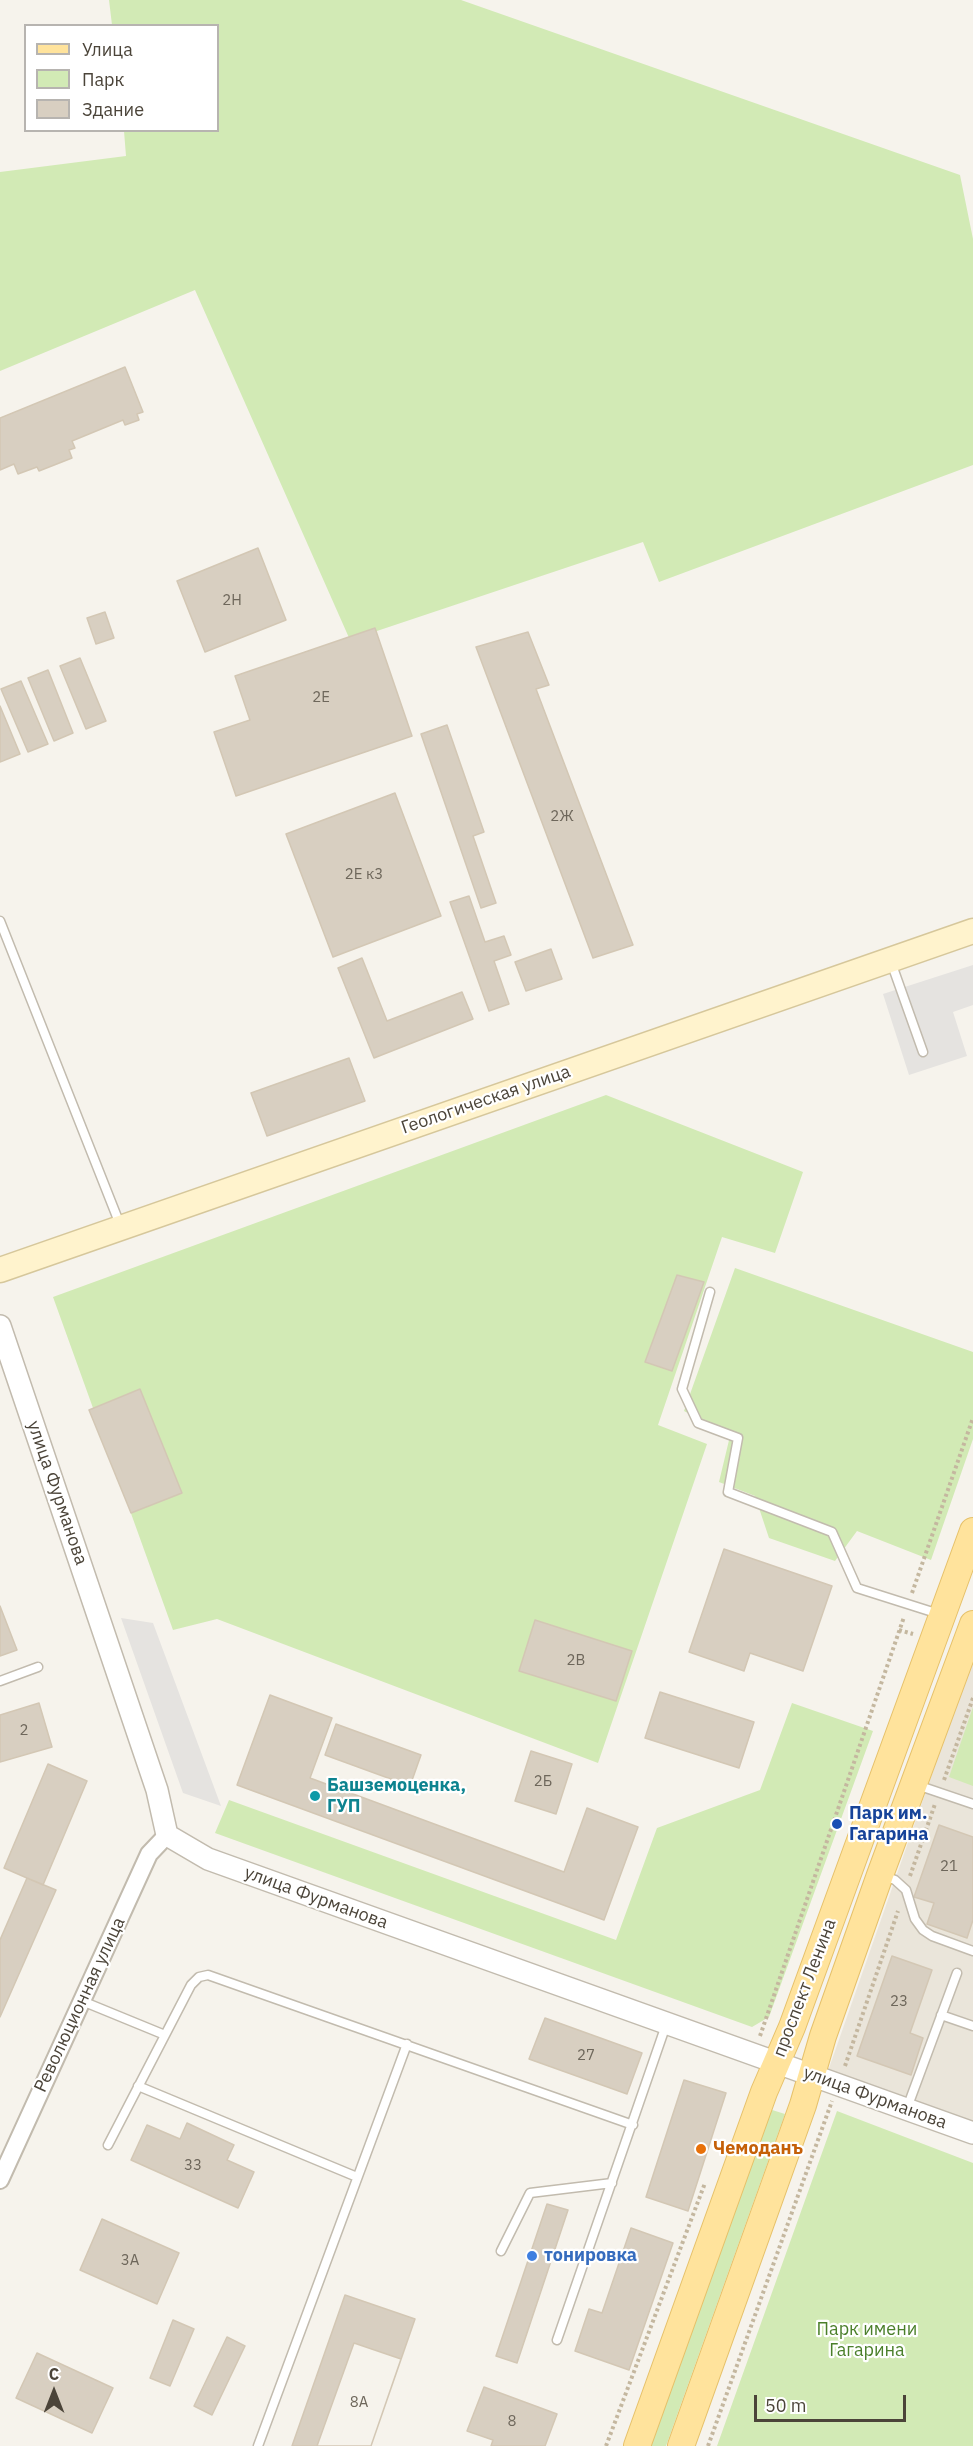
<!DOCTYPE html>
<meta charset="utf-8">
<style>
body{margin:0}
#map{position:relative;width:973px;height:2446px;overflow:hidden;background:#f6f3ec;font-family:"IBM Plex Sans",sans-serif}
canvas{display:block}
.legend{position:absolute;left:24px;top:24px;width:195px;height:108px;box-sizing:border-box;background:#fff;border:2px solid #b7b4b0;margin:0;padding:8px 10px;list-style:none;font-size:18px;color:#4b4439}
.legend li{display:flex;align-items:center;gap:12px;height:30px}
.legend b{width:30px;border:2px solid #b7b4b0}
.north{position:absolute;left:24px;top:2362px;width:60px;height:60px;-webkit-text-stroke:4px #fff;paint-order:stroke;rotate:0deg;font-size:16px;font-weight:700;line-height:24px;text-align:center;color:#4b4439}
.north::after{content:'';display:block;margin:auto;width:21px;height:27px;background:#4b4439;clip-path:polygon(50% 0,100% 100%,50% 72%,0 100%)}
.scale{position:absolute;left:754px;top:2395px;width:152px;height:27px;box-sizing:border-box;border:3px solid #4b4439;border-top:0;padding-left:8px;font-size:18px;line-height:21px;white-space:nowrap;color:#4b4439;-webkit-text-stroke:4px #fff;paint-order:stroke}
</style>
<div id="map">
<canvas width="973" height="2446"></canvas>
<ul class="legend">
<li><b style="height:8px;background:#ffe39c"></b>Улица</li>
<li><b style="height:16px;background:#d2eab5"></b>Парк</li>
<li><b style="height:16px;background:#d8cfc1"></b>Здание</li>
</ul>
<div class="north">С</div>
<div class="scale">50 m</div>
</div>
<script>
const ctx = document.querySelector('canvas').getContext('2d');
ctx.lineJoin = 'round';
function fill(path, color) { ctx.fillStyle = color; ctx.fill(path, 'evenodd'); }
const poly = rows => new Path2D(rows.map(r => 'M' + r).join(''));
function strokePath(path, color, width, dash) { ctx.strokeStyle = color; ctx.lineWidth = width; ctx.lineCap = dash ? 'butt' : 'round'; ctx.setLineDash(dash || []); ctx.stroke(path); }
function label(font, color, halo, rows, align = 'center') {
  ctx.font = font + ' "IBM Plex Sans",sans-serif'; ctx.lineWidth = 4.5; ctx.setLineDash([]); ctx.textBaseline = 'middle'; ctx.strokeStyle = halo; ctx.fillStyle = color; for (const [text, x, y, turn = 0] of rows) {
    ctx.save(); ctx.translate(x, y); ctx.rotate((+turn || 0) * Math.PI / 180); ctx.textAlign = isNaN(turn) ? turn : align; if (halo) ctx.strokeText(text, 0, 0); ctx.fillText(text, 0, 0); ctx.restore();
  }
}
fill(poly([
 [973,1657,973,2123,828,2071]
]), '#eae5da');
fill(poly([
 [109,0,461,0,960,175,973,239,973,465,659,582,643,542,350,640,195,290,0,371,0,172,126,156,124,131,218,130,218,26,112,25],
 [606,1095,803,1172,775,1253,722,1237,658,1425,707,1444,598,1763,217,1619,173,1630,53,1297],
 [735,1268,973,1352,973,1439,931,1560,857,1531,835,1561,769,1538,755,1496,719,1482,730,1436,684,1411],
 [792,1703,873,1731,769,2017,752,2027,215,1833,229,1800,616,1940,657,1828,760,1790],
 [973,1707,973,1786,949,1777],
 [769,2109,785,2114,666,2446,647,2446],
 [837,2111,973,2163,973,2446,717,2446]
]), '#d2eab5');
fill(poly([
 [973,965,973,1005,953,1012,967,1056,909,1075,883,994],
 [121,1618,153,1623,221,1806,183,1793]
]), '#e5e3e0');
const building = poly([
 [125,367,143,412,137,414,139,420,125,425,123,420,72,441,75,448,69,450,72,458,39,471,37,467,18,474,14,464,0,470,0,418,125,367],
 [258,548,286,620,205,652,177,581,258,548],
 [105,612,114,638,96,644,87,618,105,612],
 [375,628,412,736,236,796,214,732,250,720,235,676,375,628],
 [528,632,549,685,536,689,633,945,593,958,476,647,528,632],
 [80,658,106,721,86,729,60,666,80,658],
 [48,670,73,733,54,741,28,678,48,670],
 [21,681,48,744,28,752,1,689,21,681],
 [0,706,20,754,0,762,0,706],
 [447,725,484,832,473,836,496,903,481,908,421,734,447,725],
 [395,793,441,916,333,957,286,834,395,793],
 [469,896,485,942,504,936,511,955,494,961,509,1004,489,1011,450,902,469,896],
 [551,949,562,979,526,991,515,962,551,949],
 [362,958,387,1021,462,992,473,1019,374,1058,338,968,362,958],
 [349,1058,365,1101,267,1136,251,1093,349,1058],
 [677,1275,704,1282,672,1371,645,1362,677,1275],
 [140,1389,182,1493,131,1513,89,1410,140,1389],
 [724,1549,832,1586,803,1671,750,1653,744,1671,689,1652,724,1549],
 [0,1606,17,1650,0,1656,0,1606],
 [535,1620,632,1651,616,1701,519,1671,535,1620],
 [660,1692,754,1722,739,1768,645,1738,660,1692],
 [270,1695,332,1718,310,1778,564,1872,587,1808,638,1827,604,1920,237,1785,270,1695],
 [39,1703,52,1747,0,1762,0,1715,39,1703],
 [336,1724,421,1755,410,1786,325,1755,336,1724],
 [531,1751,572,1764,556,1814,515,1801,531,1751],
 [48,1764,87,1781,43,1885,4,1868,48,1764],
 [939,1825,973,1837,973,1920,967,1938,927,1924,934,1903,914,1897,939,1825],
 [27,1878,56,1890,0,2017,0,1940,27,1878],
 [892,1956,932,1970,910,2033,923,2038,911,2075,857,2056,892,1956],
 [545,2018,642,2053,627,2094,529,2059,545,2018],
 [684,2080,726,2093,688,2211,646,2197,684,2080],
 [187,2123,234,2145,227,2160,254,2172,238,2208,131,2160,147,2125,180,2139,187,2123],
 [547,2204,568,2210,517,2363,496,2356,547,2204],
 [102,2219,179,2253,157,2304,80,2270,102,2219],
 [631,2228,673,2243,629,2370,575,2351,589,2309,602,2313,631,2228],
 [345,2295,415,2319,371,2446,292,2446,345,2295],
 [173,2320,194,2329,170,2386,150,2378,173,2320],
 [227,2337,245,2346,212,2415,194,2406,227,2337],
 [354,2343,401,2359,371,2446,317,2446,354,2343],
 [37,2353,113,2388,92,2433,16,2398,37,2353],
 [484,2387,557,2414,545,2446,491,2446,493,2440,467,2431,484,2387]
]);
fill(building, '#d8cfc1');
strokePath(building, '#d3c7b4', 1.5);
const service = poly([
 [0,921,121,1227],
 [891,962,923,1052],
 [710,1292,682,1389,698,1423,738,1438,728,1492,832,1532,857,1588,939,1614],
 [0,1681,38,1667],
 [917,1785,973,1804],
 [884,1876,895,1880,906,1890,915,1919,923,1930,932,1936,973,1951],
 [82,2001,165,2035],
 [941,2015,973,2026],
 [138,2086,357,2177],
 [907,2108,957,1973],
 [108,2145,191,1985,199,1977,208,1975,633,2125],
 [501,2251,530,2193,612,2183],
 [557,2340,666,2025],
 [258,2446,407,2044]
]);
const minor = poly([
 [0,2180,149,1854,167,1835]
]);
const tertiary = poly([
 [0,1326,157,1790,167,1835,208,1859,973,2133]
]);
const secondary = poly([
 [0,1270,973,931]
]);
const primary = poly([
 [637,2446,764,2092,792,2027,973,1531],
 [681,2446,803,2105,823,2036,880,1875,973,1624]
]);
strokePath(service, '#c2bbae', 11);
strokePath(minor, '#c2bbae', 20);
strokePath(tertiary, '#c2bbae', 24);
strokePath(secondary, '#d6c79b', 27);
strokePath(primary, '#e6c16a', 28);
strokePath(poly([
 [912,1593,973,1418],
 [899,1630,913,1634],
 [944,1780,973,1698],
 [910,1876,935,1804],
 [760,2036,904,1617],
 [845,2066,898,1911],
 [606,2446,705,2183],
 [708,2446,832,2101]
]), '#c4b79f', 4, [3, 3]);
strokePath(service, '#fff', 8);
strokePath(minor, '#fff', 16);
strokePath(tertiary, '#fff', 21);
strokePath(secondary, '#fff3cd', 24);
strokePath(primary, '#ffe39c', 26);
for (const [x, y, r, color] of [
 [315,1796,6,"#0f9aa8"],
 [837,1824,6,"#1a4fb4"],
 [701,2149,6,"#e8710a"],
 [532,2256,6,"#3f7fe0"]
]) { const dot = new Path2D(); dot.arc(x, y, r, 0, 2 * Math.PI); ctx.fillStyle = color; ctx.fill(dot); strokePath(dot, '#fff', 2); }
label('15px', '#6e675b', null, [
 ["2Н",232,601],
 ["2Е",321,698],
 ["2Ж",562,817],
 ["2Е к3",364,875],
 ["2В",576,1661],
 ["2",24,1731],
 ["2Б",543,1782],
 ["21",949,1867],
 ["23",899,2002],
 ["27",586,2056],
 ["33",193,2166],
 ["3А",130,2261],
 ["8А",359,2403],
 ["8",512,2422]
]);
label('18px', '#4b4439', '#fff', [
 ["Геологическая улица",486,1100,-19],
 ["улица Фурманова",57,1493,71],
 ["улица Фурманова",316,1898,20],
 ["проспект Ленина",805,1988,-69],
 ["Революционная улица",80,2005,-65],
 ["улица Фурманова",875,2098,20]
]);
label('bold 18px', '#0d838f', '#fff', [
 ["Башземоценка,",327,1786],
 ["ГУП",327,1807]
], 'left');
label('bold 18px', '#164399', '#fff', [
 ["Парк им.",849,1814],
 ["Гагарина",849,1835]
], 'left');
label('bold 18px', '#c56008', '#fff', [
 ["Чемоданъ",713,2149]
], 'left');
label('bold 18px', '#366cbe', '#fff', [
 ["тонировка",544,2256]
], 'left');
label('18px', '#4a7f2a', '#fff', [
 ["Парк имени",867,2330],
 ["Гагарина",867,2351]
]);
</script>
